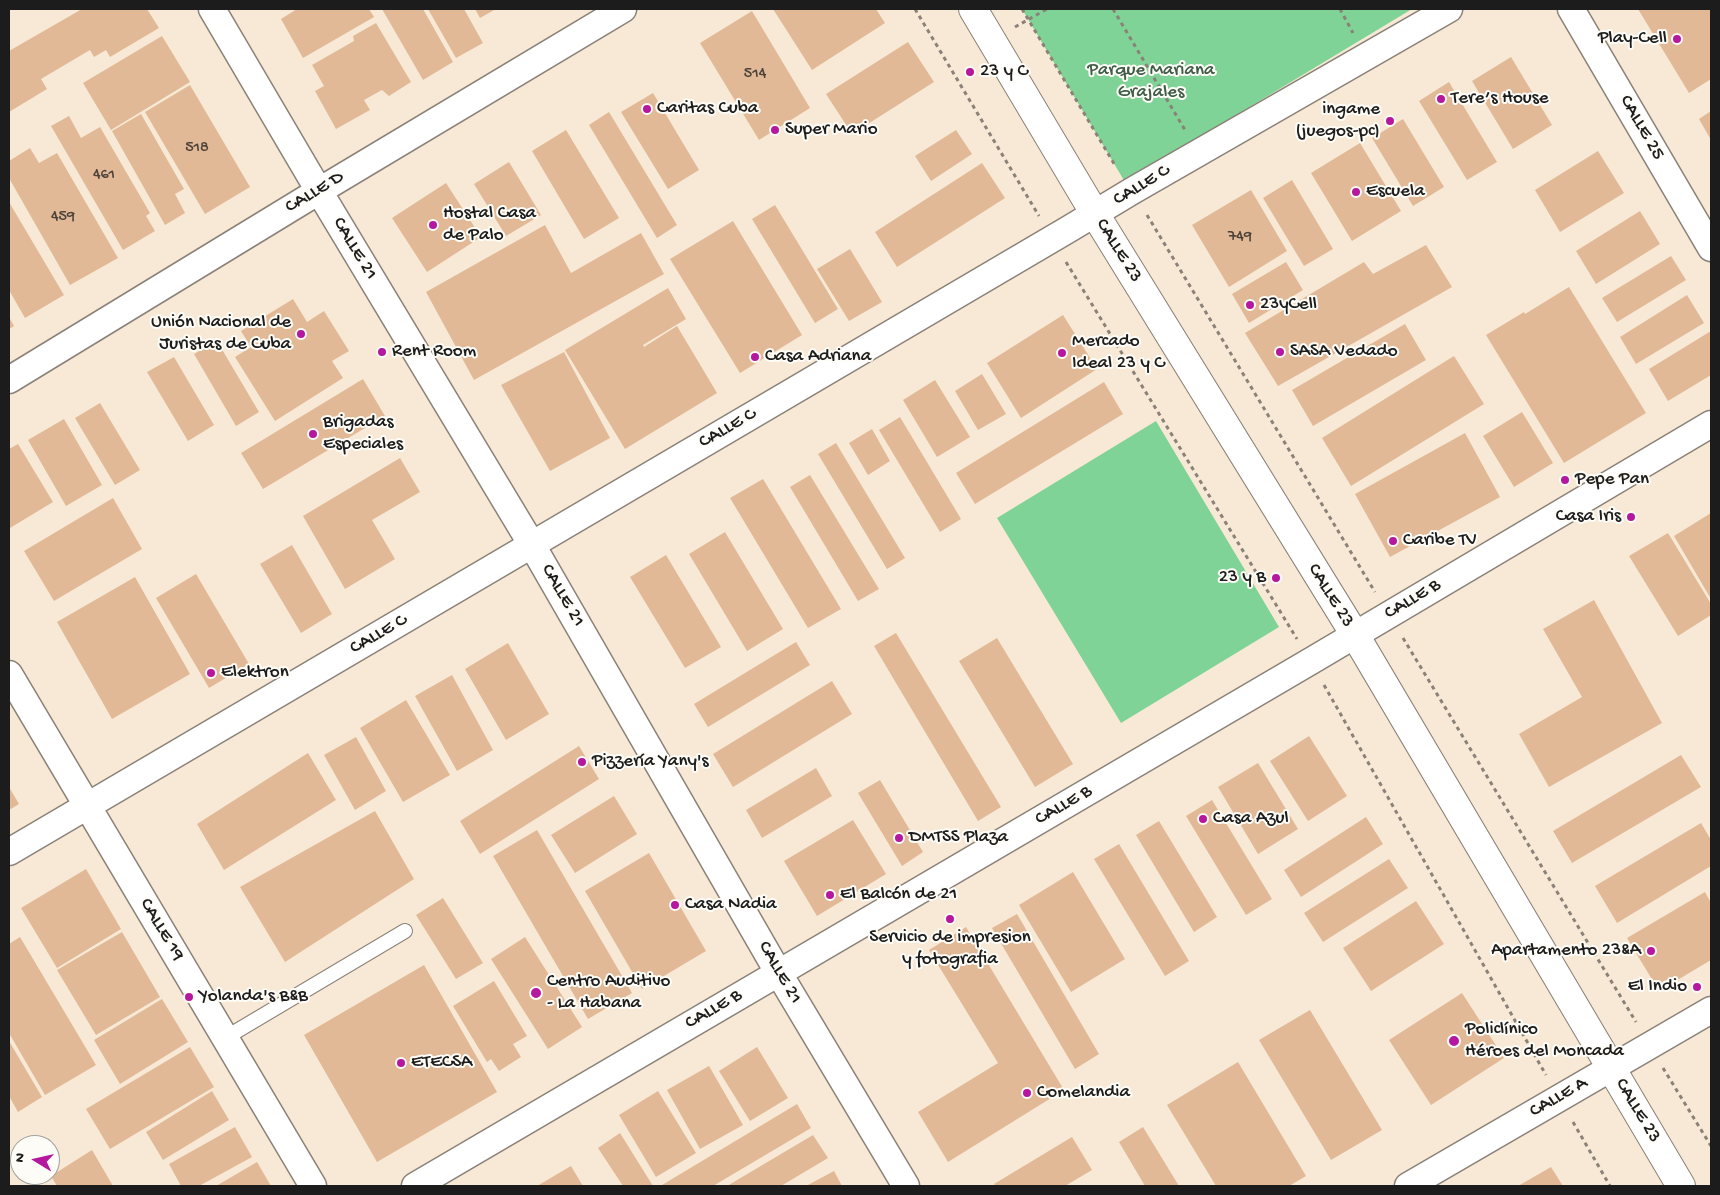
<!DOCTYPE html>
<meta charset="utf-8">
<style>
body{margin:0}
#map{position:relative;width:1720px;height:1195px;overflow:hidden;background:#f7e9d5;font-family:"Gochi Hand",sans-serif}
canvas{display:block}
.frame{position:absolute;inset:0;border:10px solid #1c1c1c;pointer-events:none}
.north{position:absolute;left:10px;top:1135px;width:50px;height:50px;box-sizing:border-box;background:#fdfcf7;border:1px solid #a3a29f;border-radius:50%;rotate:279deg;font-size:14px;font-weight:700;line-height:20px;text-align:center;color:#1c1c1c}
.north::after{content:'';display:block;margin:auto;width:18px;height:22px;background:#b5179e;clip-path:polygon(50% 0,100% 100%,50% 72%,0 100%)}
</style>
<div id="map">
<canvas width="1720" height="1195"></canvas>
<div class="frame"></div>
<div class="north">N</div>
</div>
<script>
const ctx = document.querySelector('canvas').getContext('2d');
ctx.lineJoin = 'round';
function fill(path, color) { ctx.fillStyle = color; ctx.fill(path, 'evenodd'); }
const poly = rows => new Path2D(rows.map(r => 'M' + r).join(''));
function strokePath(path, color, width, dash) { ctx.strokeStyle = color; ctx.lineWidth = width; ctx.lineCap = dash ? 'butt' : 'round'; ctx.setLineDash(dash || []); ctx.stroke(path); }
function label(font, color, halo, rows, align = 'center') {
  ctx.font = font + ' "Gochi Hand",sans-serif'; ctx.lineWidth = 4; ctx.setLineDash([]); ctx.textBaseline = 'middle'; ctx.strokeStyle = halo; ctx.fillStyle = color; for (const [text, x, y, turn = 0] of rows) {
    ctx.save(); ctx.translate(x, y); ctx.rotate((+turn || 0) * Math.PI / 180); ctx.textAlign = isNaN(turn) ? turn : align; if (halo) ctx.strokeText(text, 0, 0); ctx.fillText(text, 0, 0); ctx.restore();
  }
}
fill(poly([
 [1022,9,1412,9,1125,182],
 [1156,421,1279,627,1121,723,997,518]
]), '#80d396');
fill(poly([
 [82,9,147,9,159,28,110,57,106,50,94,57,90,50,41,79,47,89,9,112,9,51],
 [297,9,369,9,374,17,303,58,281,19],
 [382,9,423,9,453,62,423,80],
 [428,9,464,9,483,43,456,58],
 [475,9,496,9,480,18],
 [773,9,876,9,885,23,812,70],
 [1638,9,1711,9,1711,79,1689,93],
 [752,11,810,108,759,140,700,43],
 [376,23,411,82,389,96,382,90,364,100,370,110,336,129,315,91,324,86,312,65,354,41,353,36],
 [162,36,190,82,111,130,83,83],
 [908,42,934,82,852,134,826,94],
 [1511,57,1552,125,1513,149,1472,81],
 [1449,82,1497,162,1467,180,1419,101],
 [190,85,250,187,205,214,145,112],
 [653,93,699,170,668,189,621,112],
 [1711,111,1711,140,1699,119],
 [609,112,677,225,657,238,589,125],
 [141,114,184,189,175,194,185,213,165,225,112,131],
 [69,116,81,138,100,127,150,213,146,216,155,231,123,250,51,126],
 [1403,119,1444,187,1413,206,1372,138],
 [566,130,619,218,584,239,532,151],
 [956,130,972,154,931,181,915,156],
 [1360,143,1401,211,1352,241,1311,173],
 [30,148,39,163,57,153,118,258,70,285,9,178,9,161],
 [1598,151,1624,193,1560,232,1535,190],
 [509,162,541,215,506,236,474,184],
 [982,163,1005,198,897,267,875,232],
 [1292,180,1333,249,1304,266,1263,198],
 [446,183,481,237,427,272,392,218],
 [1251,190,1287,251,1229,287,1192,225],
 [9,202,64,295,25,318,9,290],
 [775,205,838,309,815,323,752,219],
 [1640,211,1660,244,1596,284,1576,251],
 [733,221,802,335,740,373,670,259],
 [545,225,571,273,641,233,664,274,474,380,426,292],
 [1426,245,1452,287,1278,386,1245,333,1364,262,1373,274],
 [850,249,882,302,849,321,817,269],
 [1671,256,1686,280,1617,322,1602,298],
 [1286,262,1303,290,1249,323,1232,294],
 [1569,287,1646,413,1564,463,1486,335,1524,312,1525,314],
 [668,288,686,319,643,345,644,347,677,326,717,393,625,449,565,350],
 [1687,295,1704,323,1636,364,1620,337],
 [293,299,307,322,324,311,349,351,332,361,343,378,275,421,235,357,251,347,241,331],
 [1063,315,1097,369,1021,418,987,363],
 [9,317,14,326,9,329],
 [1405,324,1426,360,1313,426,1292,390],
 [1711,331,1711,375,1668,401,1649,369],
 [217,341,259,412,236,426,194,354],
 [564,352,610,438,550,471,501,385],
 [1454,356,1484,404,1351,486,1322,438],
 [174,357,214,425,188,441,147,372],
 [982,374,1006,414,978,430,955,391],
 [363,379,385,416,263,489,241,453],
 [935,380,970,437,937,457,903,400],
 [1104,382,1123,414,975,504,956,473],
 [100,403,140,470,115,485,75,418],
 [1522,412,1553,463,1514,487,1483,436],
 [900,417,961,519,940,532,879,430],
 [64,419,102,485,66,506,28,440],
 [872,429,890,461,868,475,849,443],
 [1465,433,1500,497,1390,557,1355,494],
 [836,443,905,558,887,569,818,454],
 [18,444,53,502,10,528,9,449],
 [400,458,420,492,372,520,395,559,345,589,303,516],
 [810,475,879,589,858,601,790,487],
 [763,479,841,609,808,628,730,498],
 [113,498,142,549,54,601,24,551],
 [1711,513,1711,599,1674,536],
 [725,532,783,629,747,651,689,554],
 [1668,533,1711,604,1711,615,1678,636,1629,556],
 [292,545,332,614,301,633,260,564],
 [666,555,721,647,685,668,630,577],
 [196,574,249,664,209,688,156,598],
 [135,577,190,674,112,719,57,622],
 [1594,600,1662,723,1549,787,1519,734,1582,697,1543,629],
 [896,633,1001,807,978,821,874,646],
 [997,638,1073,764,1035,787,959,661],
 [796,642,810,665,708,727,694,704],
 [508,643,549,714,506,740,465,669],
 [452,675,493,750,457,771,415,696],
 [832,681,852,714,733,787,713,754],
 [406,700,450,775,403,802,360,728],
 [1309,736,1347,796,1308,821,1270,761],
 [356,737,386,791,355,810,324,755],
 [579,746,599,779,480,854,460,821],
 [308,753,336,800,224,870,197,824],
 [1681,755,1701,787,1572,863,1553,831],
 [1258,763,1298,829,1258,854,1218,787],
 [816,768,832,796,762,838,746,810],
 [880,780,923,852,902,866,858,793],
 [9,787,19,804,9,810],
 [614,796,637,834,575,873,551,835],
 [1212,800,1272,899,1246,915,1186,816],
 [375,811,414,879,285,962,240,887],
 [1366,817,1383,844,1301,897,1284,870],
 [853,820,886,874,817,916,784,861],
 [1159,821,1217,917,1194,932,1136,835],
 [1701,823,1711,840,1711,866,1617,923,1595,886],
 [537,830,632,993,588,1019,493,856],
 [1119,844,1189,961,1165,976,1094,859],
 [649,853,706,951,642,989,585,891],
 [1389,859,1408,888,1323,942,1304,913],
 [86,869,121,929,57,968,21,908],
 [1073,872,1125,959,1071,992,1019,905],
 [1705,892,1711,903,1711,960,1659,991,1627,938],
 [443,898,483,963,456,979,416,915],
 [1416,901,1444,944,1371,991,1343,948],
 [1017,914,1099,1054,1075,1069,992,928],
 [966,927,1064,1090,948,1162,918,1112,998,1063,929,950],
 [122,932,160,997,96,1035,57,970],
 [20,937,96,1065,45,1095,9,1033,9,944],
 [525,937,582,1027,548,1049,491,959],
 [424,965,497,1092,377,1162,304,1035],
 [494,981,527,1036,513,1044,521,1057,499,1071,491,1059,487,1062,453,1006],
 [1462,993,1504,1058,1431,1105,1389,1040],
 [162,999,188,1042,120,1084,94,1040],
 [1310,1010,1382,1130,1331,1160,1259,1040],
 [9,1041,42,1097,18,1112,9,1096],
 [190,1047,214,1087,110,1149,86,1109],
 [757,1047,788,1098,750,1121,719,1071],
 [1238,1062,1306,1176,1289,1186,1216,1186,1167,1105],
 [709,1066,743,1125,700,1149,667,1090],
 [212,1091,229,1120,163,1160,146,1132],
 [658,1091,696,1153,656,1177,619,1115],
 [797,1104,811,1128,713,1186,663,1186,662,1185],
 [235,1127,252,1157,199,1186,181,1186,169,1164],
 [1143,1127,1179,1186,1145,1186,1119,1142],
 [620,1133,653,1186,623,1186,598,1148],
 [813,1135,828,1158,781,1186,727,1186],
 [1072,1137,1092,1170,1065,1186,996,1186,994,1184],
 [92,1150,113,1186,57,1186,51,1176],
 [257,1162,271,1186,216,1186],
 [571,1166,583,1186,537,1186],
 [1551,1167,1563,1186,1518,1186],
 [834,1171,842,1186,806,1186]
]), '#e2b996');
const service = poly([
 [225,1038,405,931]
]);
const minor = poly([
 [212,9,319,191,532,545,778,972,906,1186],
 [1571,9,1711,248],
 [9,380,319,191,623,9],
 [9,674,313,1186],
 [9,852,1069,229,1132,191,1449,9],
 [415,1186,1311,661,1711,424],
 [1408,1186,1711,1010]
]);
const primary = poly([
 [973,9,1095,214,1355,635,1681,1186]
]);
strokePath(service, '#8a8278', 16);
strokePath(minor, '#8a8278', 29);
strokePath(primary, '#8a8278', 30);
strokePath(poly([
 [915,9,1039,216],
 [1022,9,1116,167],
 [1113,9,1185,130],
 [1340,9,1353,33],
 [1015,27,1047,9],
 [1147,215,1375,592],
 [1066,262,1297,639],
 [1403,638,1636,1022],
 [1324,685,1546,1075],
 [1663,1068,1711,1146],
 [1573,1122,1610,1186]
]), '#8a8278', 3, [4, 4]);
strokePath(service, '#fff', 14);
strokePath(minor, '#fff', 26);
strokePath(primary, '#fff', 28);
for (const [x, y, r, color] of [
 [1677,39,5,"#b5179e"],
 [970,72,5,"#b5179e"],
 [1441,99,5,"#b5179e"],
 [647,109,5,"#b5179e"],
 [1390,121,5,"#b5179e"],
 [775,130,5,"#b5179e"],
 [1356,192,5,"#b5179e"],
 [433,225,5,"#b5179e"],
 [1250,305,5,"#b5179e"],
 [301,334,5,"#b5179e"],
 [382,352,5,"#b5179e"],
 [1280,352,5,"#b5179e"],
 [1062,353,5,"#b5179e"],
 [755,357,5,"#b5179e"],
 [313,434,5,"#b5179e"],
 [1565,480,5,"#b5179e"],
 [1631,517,5,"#b5179e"],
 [1393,541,5,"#b5179e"],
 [1276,578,5,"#b5179e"],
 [211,673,5,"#b5179e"],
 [582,762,5,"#b5179e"],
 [1203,819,5,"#b5179e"],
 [899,838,5,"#b5179e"],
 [830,895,5,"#b5179e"],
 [675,905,5,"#b5179e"],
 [950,919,5,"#b5179e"],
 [1651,951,5,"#b5179e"],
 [1697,987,5,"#b5179e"],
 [536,993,6,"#b5179e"],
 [189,997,5,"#b5179e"],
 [1454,1041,6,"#b5179e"],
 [401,1063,5,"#b5179e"],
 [1027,1093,5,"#b5179e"]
]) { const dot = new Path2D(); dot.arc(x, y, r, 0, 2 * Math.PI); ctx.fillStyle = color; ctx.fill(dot); strokePath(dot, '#fdfcf7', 2); }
label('16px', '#4e433a', null, [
 ["514",755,75],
 ["518",197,149],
 ["461",104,176],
 ["459",63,218],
 ["749",1240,238]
]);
label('19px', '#1c1c1c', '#fdfcf7', [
 ["Play-Cell",1667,39,"right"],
 ["23 y C",980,72],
 ["Tere’s House",1451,99],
 ["Caritas Cuba",657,109],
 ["ingame",1380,110,"right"],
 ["(juegos-pc)",1380,132,"right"],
 ["Super Mario",785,130],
 ["Escuela",1366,192],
 ["Hostal Casa",443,214],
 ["de Palo",443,236],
 ["23yCell",1260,305],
 ["Unión Nacional de",291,323,"right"],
 ["Juristas de Cuba",291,345,"right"],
 ["Mercado",1072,342],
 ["Ideal 23 y C",1072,364],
 ["Rent Room",392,352],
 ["SASA Vedado",1290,352],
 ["Casa Adriana",765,357],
 ["Brigadas",323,423],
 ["Especiales",323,445],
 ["Pepe Pan",1575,480],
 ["Casa Iris",1621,517,"right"],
 ["Caribe TV",1403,541],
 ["23 y B",1266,578,"right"],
 ["Elektron",221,673],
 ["Pizzería Yany's",592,762],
 ["Casa Azul",1213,819],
 ["DMTSS Plaza",909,838],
 ["El Balcón de 21",840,895],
 ["Casa Nadia",685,905],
 ["Servicio de impresion",950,938,"center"],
 ["y fotografia",950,960,"center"],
 ["Apartamento 23&A",1641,951,"right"],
 ["Centro Auditivo",547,982],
 ["- La Habana",547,1004],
 ["El Indio",1687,987,"right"],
 ["Yolanda's B&B",199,997],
 ["Policlínico",1465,1030],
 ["Héroes del Moncada",1465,1052],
 ["ETECSA",411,1063],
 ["Comelandia",1037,1093]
], 'left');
label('19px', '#3f5c47', '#fdfcf7', [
 ["Parque Mariana",1151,71],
 ["Grajales",1151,93]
]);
label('19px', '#1c1c1c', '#fdfcf7', [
 ["CALLE 25",1641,128,60],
 ["CALLE C",1142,186,-31],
 ["CALLE D",315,193,-31],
 ["CALLE 21",354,249,59],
 ["CALLE 23",1118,251,58],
 ["CALLE C",728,429,-30],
 ["CALLE 21",562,596,60],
 ["CALLE 23",1330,596,58],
 ["CALLE B",1413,600,-31],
 ["CALLE C",379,635,-30],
 ["CALLE B",1064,806,-30],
 ["CALLE 19",161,930,59],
 ["CALLE 21",779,973,60],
 ["CALLE B",714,1010,-30],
 ["CALLE A",1559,1098,-30],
 ["CALLE 23",1637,1111,59]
]);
</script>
